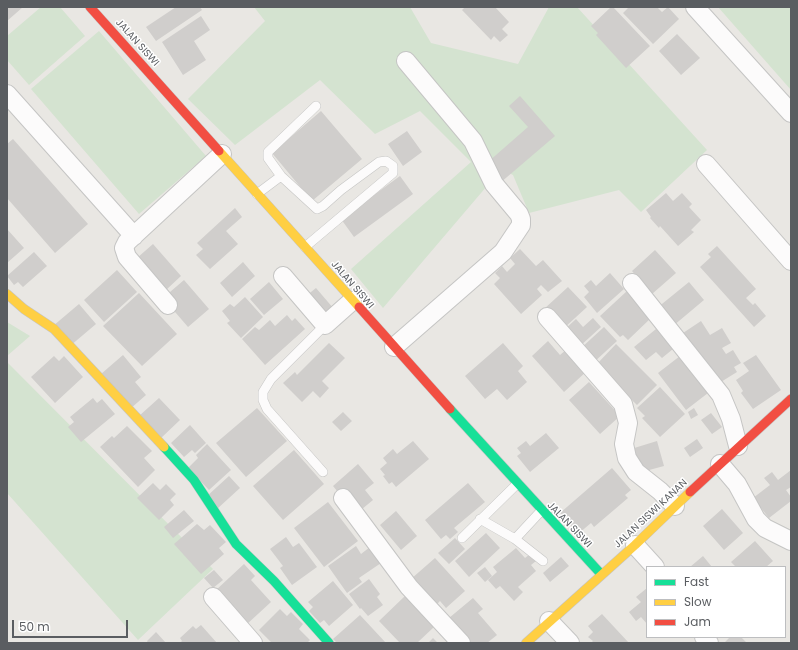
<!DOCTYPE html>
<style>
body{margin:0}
#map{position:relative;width:798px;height:650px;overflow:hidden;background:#e9e7e3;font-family:Poppins,sans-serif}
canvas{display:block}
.frame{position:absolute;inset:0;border:8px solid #5a5d61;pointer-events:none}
.legend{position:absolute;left:646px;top:566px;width:140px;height:72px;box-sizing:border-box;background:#fff;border:1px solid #bdbec0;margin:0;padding:5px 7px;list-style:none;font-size:12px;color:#5a5d61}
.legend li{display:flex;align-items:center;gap:8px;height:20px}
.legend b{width:20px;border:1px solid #bdbec0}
.scale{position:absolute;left:12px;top:620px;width:116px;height:18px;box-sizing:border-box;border:2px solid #5a5d61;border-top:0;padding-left:5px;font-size:12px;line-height:14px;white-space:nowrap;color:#5a5d61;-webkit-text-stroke:3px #fff;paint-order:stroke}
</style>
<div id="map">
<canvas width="798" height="650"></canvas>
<div class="frame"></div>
<ul class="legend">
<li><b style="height:5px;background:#16e098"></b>Fast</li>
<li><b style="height:5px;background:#ffcf43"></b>Slow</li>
<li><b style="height:5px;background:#f24e42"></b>Jam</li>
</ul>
<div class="scale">50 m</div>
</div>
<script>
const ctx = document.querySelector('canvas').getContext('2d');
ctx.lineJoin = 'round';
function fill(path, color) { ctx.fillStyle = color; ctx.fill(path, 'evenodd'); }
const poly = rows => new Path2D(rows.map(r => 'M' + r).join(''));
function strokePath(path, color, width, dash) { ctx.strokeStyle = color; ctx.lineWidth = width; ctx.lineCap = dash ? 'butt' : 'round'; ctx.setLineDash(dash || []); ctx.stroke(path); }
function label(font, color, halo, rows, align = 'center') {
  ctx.font = font + ' Poppins,sans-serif'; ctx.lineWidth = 3; ctx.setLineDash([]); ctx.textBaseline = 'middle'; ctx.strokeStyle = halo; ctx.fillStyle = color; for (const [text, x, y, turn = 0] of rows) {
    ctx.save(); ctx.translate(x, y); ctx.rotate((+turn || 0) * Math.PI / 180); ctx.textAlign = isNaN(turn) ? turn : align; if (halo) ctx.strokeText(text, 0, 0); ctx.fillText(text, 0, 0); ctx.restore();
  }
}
fill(poly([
 [41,7,60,7,85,36,29,85,7,60,7,36],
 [254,7,410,7,431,43,518,64,549,7,577,7,707,150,641,212,619,190,529,213,513,175,499,168,487,186,383,308,351,269,471,162,420,111,375,134,320,80,235,145,188,99,265,21],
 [718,7,791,7,791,90],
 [99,31,206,156,139,214,31,89],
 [7,322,30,336,7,356],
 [7,362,213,569,138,640,7,493]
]), '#d4e3d0');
fill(poly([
 [7,7,23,7,7,21],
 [176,7,200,7,202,10,156,41,146,27],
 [465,7,495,7,509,22,502,29,508,35,500,42,494,36,491,40,462,10],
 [611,7,613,7,650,46,626,68,596,35,598,33,591,26],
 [627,7,657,7,662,12,668,7,679,19,653,44,623,13,628,8],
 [201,16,210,30,194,41,206,60,183,75,162,42],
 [677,34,700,58,681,75,659,51],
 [520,96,555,136,500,183,488,162,528,127,509,106],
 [321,111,362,159,312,201,272,153],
 [407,131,422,152,403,166,388,144],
 [13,139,88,224,55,253,7,198,7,144],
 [400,176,413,194,354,237,341,219],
 [666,193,673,201,682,193,692,204,689,207,701,220,691,230,694,232,678,246,660,226,659,228,650,218,651,217,646,210],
 [235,208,242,217,226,231,238,244,210,269,196,255,203,249,197,243],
 [7,229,24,248,7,263],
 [153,244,181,276,166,290,137,258],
 [717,246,756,289,746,298,753,305,755,303,766,316,754,327,700,267,711,257,708,254],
 [520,249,536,266,543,260,562,281,548,292,541,285,537,289,542,295,521,314,494,284,500,278,495,273,502,266,507,272,515,264,510,258],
 [655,250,676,273,652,294,632,271],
 [34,252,47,266,23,287,18,282,14,285,7,276],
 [243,262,255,276,232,297,220,283],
 [117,270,137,292,104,322,84,300],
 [610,273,624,289,597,313,584,297,589,292,584,286,591,280,596,286],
 [184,280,209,309,188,327,163,298],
 [269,282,283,299,264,315,250,299],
 [689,282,704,300,673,326,657,308],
 [568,287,587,307,563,329,544,309],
 [316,288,334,309,324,317,306,296],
 [627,291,651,318,628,340,623,335,620,337,600,316],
 [139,293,177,334,142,366,103,326],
 [245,297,263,317,241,338,227,323,230,321,222,311,230,304,234,307],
 [79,304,96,324,70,346,53,326],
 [287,315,292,321,295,318,305,329,265,365,242,339,255,327,259,330,270,320,275,326],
 [593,318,601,327,579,347,564,330,576,319,583,327],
 [701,321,710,335,722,328,731,343,722,348,726,354,733,350,741,363,734,367,737,372,716,385,680,335],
 [604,327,617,341,593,363,580,349],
 [656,329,673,349,662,358,656,352,646,360,634,347],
 [548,341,560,355,567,349,587,371,564,392,532,356],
 [329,343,345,358,322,381,329,388,320,398,313,391,302,402,283,383,295,372,297,375],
 [503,343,523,366,518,371,527,382,507,400,497,389,485,399,465,376],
 [616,344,657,385,637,405,596,365],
 [123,355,141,377,135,382,146,395,130,409,101,374],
 [756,355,781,390,753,409,741,393,743,391,736,380,749,371,743,363],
 [54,356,59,361,64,356,83,377,55,403,31,377],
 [680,356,708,393,686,410,658,373],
 [589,382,620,416,600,434,569,400],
 [660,387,685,414,660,437,642,418,645,416,637,408],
 [93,398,97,403,102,399,115,414,81,442,68,427,74,422,70,417],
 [159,398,180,420,160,439,139,416],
 [257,408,287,441,246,477,216,443],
 [694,408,698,415,691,419,688,412],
 [343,412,352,421,341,431,332,422],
 [711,413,722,427,712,434,701,420],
 [190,425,206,443,195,453,192,450,184,457,171,443],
 [127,426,152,451,144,458,155,470,138,487,100,447,112,436,114,438],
 [546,433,559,448,530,472,517,456,521,453,517,448,526,441,530,446],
 [697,439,703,448,690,457,684,448],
 [413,441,429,459,396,487,392,482,389,484,383,476,385,475,380,469,387,463,383,458,393,449,397,454],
 [657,441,664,466,638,473,631,449],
 [207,444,231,470,209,490,188,468,198,458,196,455],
 [294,450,324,484,283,520,253,486],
 [358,464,374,483,365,490,373,500,356,514,333,486],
 [612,468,631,490,625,495,628,498,594,527,591,523,578,534,560,513],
 [791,470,791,487,786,490,791,497,791,501,769,518,753,498,770,485,764,478,772,472,778,480],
 [229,476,240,488,217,509,206,497],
 [153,483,160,490,166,484,176,494,170,500,174,505,159,520,137,498],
 [468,483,485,502,454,528,458,532,450,539,446,535,441,539,425,520],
 [328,502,358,541,324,567,294,528],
 [722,509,743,533,724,550,703,526],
 [184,510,194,521,173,538,164,527],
 [396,511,417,536,401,550,380,525],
 [197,524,204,530,210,525,226,542,219,548,224,554,201,574,174,544],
 [486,533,500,548,469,577,455,561],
 [286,537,293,547,299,543,317,567,292,585,280,568,283,566,270,549],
 [455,538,465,549,449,564,438,553],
 [755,541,773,561,766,567,736,567,731,562],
 [356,546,361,554,370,547,381,563,359,578,362,582,347,593,328,566],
 [516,548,525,558,530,554,536,561,531,565,536,571,518,587,523,592,514,601,500,586,496,589,488,580,497,572,493,567],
 [703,556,712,567,690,567],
 [561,557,569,566,550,582,543,573],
 [435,558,465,591,446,608,440,601,433,608,411,579],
 [244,564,255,576,251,580,271,602,246,625,215,591],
 [485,567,492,576,485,582,477,573],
 [214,570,223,580,213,588,204,578],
 [369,579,380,594,377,597,383,605,368,616,361,608,360,609,349,594],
 [333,581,353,605,329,626,324,620,320,623,309,611,313,607,308,602],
 [647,588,647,624,641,617,636,621,629,612,641,602,636,597],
 [405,596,434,627,417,643,400,643,379,621],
 [473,598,483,609,478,613,497,635,487,643,471,643,449,618],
 [280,609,287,616,291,612,303,624,299,629,310,640,307,643,272,643,259,630],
 [602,614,629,643,591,643,593,641,588,637,593,632,588,626],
 [360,615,386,643,337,643,333,639],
 [201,625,217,643,180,643,182,641,180,638,193,626,196,629],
 [156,632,166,643,148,643,147,641],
 [730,637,741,637,747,643,726,643,725,642],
 [433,638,438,643,428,643]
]), '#d0cecc');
const lane = poly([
 [281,176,317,209,323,206,341,190,379,162,386,161,393,166,393,173,305,247],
 [257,194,281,176,268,158,268,152,316,106],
 [323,472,267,409,263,400,263,392,271,379,325,325],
 [541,511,515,539,543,561],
 [480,519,515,539],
 [462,538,517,484]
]);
const street = poly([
 [695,7,791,113],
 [7,94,134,236],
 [706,164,791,261],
 [283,276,325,325,352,301],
 [632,283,721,395,731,419,738,446],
 [168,305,127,257,124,248,127,242,222,154],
 [547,317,623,404,628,423,624,444,627,458,636,472,660,491,675,506],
 [394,347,503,252,521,225,521,219,519,214,494,184,473,141,406,61],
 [720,464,737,484,756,519,765,528,791,541],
 [343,498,409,587,461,643],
 [635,545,655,567],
 [213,597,253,643],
 [549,621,570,643],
 [704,637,709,643]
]);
const fast = poly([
 [450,409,601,574],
 [164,447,194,480,236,544,274,581,329,643]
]);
const slow = poly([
 [219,151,359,307],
 [7,294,24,309,54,329,164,447],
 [526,643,635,545,690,492]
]);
const jam = poly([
 [90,7,219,151],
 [359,307,450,409],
 [690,492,791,399]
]);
strokePath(lane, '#c5c5c4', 10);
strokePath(street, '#c5c5c4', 20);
strokePath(fast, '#c4c4c4', 10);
strokePath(slow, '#c4c4c4', 10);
strokePath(jam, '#c4c4c4', 10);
strokePath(lane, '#fcfbfb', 9);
strokePath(street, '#fcfbfb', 18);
strokePath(fast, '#16e098', 9);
strokePath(slow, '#ffcf43', 9);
strokePath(jam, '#f24e42', 9);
label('10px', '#5a5d61', '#fff', [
 ["JALAN SISWI",137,43,48],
 ["JALAN SISWI",352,285,49],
 ["JALAN SISWI KANAN",651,514,-43],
 ["JALAN SISWI",569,525,46]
]);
</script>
